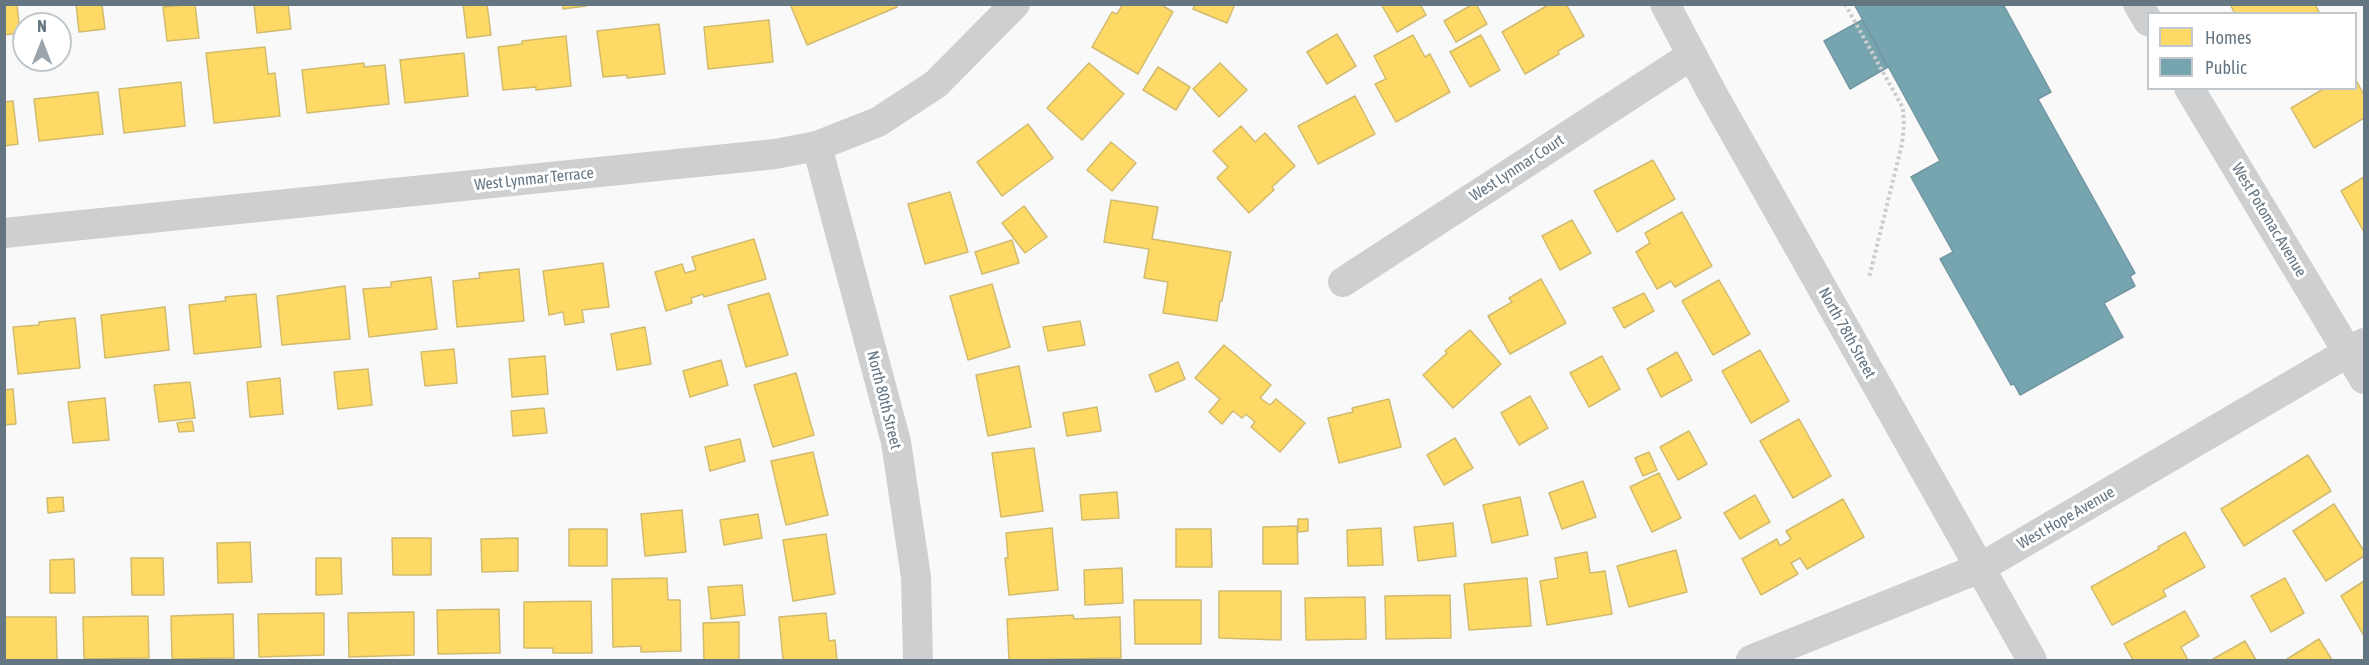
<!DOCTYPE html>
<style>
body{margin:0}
#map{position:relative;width:2369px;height:665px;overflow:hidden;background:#f9f9f9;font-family:"Asap Condensed",sans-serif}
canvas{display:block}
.frame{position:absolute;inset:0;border:6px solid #657683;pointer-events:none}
.legend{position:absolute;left:2147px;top:12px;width:210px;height:78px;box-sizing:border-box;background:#fff;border:2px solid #c1c8cd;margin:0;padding:8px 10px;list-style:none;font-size:18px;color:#657683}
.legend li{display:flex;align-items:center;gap:12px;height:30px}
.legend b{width:30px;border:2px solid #c1c8cd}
.north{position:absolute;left:12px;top:12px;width:60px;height:60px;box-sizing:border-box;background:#fff;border:2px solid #c1c8cd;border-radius:50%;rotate:0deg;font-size:16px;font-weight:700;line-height:24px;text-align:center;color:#657683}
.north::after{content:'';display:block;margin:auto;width:21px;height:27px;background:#99a4ac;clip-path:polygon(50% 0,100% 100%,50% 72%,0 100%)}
</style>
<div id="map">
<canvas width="2369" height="665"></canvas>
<div class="frame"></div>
<ul class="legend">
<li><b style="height:16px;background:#ffd966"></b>Homes</li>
<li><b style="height:16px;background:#76a5af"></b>Public</li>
</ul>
<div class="north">N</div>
</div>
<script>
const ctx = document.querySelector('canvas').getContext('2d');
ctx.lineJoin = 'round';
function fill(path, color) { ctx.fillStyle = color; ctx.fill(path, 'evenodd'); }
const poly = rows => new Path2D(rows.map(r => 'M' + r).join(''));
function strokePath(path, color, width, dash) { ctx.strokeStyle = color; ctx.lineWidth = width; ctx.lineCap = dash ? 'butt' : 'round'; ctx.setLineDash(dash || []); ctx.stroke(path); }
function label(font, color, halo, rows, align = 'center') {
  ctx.font = font + ' "Asap Condensed",sans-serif'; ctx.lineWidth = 6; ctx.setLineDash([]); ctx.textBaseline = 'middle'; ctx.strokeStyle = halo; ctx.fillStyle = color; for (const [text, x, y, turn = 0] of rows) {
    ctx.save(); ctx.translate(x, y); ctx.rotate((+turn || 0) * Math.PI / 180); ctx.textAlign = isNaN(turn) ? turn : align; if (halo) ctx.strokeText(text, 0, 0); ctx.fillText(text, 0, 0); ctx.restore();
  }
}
const homes = poly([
 [4,4,17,4,20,33,4,35,4,4],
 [76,4,102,4,105,29,79,32,76,4],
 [195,4,199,38,167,41,163,7,195,4],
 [254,4,288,4,291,29,257,33,254,4],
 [463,4,487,4,491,35,467,38,463,4],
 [563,4,586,4,586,6,563,9,563,4],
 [790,4,896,4,897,7,807,45,790,4],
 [1123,4,1160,4,1173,12,1138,74,1092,47,1112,12,1117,14,1123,4],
 [1195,4,1235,4,1227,23,1193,9,1195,4],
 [1381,4,1420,4,1426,15,1397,32,1381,4],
 [1473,4,1476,4,1487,24,1456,42,1444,21,1473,4],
 [1550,4,1566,4,1584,36,1558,51,1559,54,1525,74,1502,32,1550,4],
 [2234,4,2315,4,2319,12,2316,14,2235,14,2231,6,2234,4],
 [769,20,773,62,708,69,704,27,769,20],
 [659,24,665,74,627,78,627,75,603,77,597,31,659,24],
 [1337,34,1356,66,1327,84,1307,52,1337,34],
 [1413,35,1425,57,1430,54,1450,92,1396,122,1375,84,1386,79,1374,56,1413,35],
 [1481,35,1500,70,1470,87,1450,52,1481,35],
 [566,36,571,86,536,90,536,87,503,90,498,47,522,44,522,41,566,36],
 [265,47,268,74,275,73,280,116,214,123,206,53,265,47],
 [464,53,468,96,405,103,400,60,464,53],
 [364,63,364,67,385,65,389,104,307,113,302,70,364,63],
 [1089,63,1124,94,1082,140,1047,108,1089,63],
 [1220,63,1247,90,1219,117,1193,89,1220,63],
 [1158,67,1190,87,1176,110,1143,90,1158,67],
 [2356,80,2364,95,2364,118,2314,148,2291,108,2325,88,2356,88,2356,80],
 [181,82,185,126,124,133,119,89,181,82],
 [98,92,103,134,39,141,34,99,98,92],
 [1355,96,1375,134,1318,164,1298,126,1355,96],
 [13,101,18,144,4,146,4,102,13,101],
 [1028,124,1053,158,1002,196,977,162,1028,124],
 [1241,126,1255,142,1265,133,1295,166,1272,187,1274,190,1249,213,1217,178,1228,167,1213,151,1241,126],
 [1111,142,1136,163,1112,191,1087,170,1111,142],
 [1653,160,1675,199,1617,232,1594,191,1653,160],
 [2364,177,2364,232,2341,191,2364,177],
 [950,192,968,252,925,264,908,204,950,192],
 [1111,200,1158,207,1152,239,1231,252,1222,301,1220,301,1217,321,1163,313,1168,282,1144,278,1149,249,1104,242,1111,200],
 [1024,206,1047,237,1025,253,1002,223,1024,206],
 [1682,212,1712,266,1675,287,1671,281,1657,289,1636,252,1650,243,1645,233,1682,212],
 [1572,220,1591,253,1560,270,1542,236,1572,220],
 [754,239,766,279,704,297,703,294,691,298,692,303,666,311,655,272,682,264,685,273,696,270,692,257,754,239],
 [1012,240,1019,263,982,274,975,252,1012,240],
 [603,263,609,307,582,310,584,322,565,325,563,312,549,315,543,271,603,263],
 [519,269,524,321,457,327,453,281,480,278,479,273,519,269],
 [431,277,437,329,369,337,363,289,391,287,391,282,431,277],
 [1541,279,1566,323,1510,354,1488,316,1512,302,1509,298,1541,279],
 [1719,280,1750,334,1713,355,1682,301,1719,280],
 [992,284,1010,347,968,360,950,296,992,284],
 [345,286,350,339,282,345,277,296,345,286],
 [769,293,788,355,746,367,728,305,769,293],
 [1644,293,1654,311,1624,328,1613,308,1644,293],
 [256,294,261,347,194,354,189,305,226,301,225,297,256,294],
 [165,307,169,350,105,358,101,315,165,307],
 [75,318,80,368,18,374,13,327,39,325,39,322,75,318],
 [1080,321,1085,345,1048,351,1043,327,1080,321],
 [645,327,651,364,617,370,611,334,645,327],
 [1470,330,1501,364,1453,408,1423,375,1447,353,1445,351,1470,330],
 [1224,345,1271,385,1260,398,1270,405,1276,399,1305,423,1280,452,1251,427,1255,422,1246,414,1242,418,1233,411,1222,424,1209,412,1220,399,1195,378,1224,345],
 [454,349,457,383,425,386,421,352,454,349],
 [1760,350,1789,401,1751,423,1722,371,1760,350],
 [1677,352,1692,380,1661,397,1647,369,1677,352],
 [545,356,548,394,512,397,509,359,545,356],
 [1602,356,1620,389,1589,407,1570,373,1602,356],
 [721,360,728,385,690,397,683,371,721,360],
 [1178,362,1185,379,1156,392,1149,375,1178,362],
 [1019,366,1031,427,988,436,976,375,1019,366],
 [368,369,372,405,338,409,334,372,368,369],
 [796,373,814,435,773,447,754,385,796,373],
 [280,378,283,414,250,417,247,382,280,378],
 [190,382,195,418,159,422,154,385,190,382],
 [13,389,16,424,4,425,4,390,13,389],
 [1530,396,1548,428,1519,445,1501,413,1530,396],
 [105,398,109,440,73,443,68,402,105,398],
 [1389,399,1401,447,1339,463,1328,418,1353,412,1352,408,1389,399],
 [1097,407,1101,431,1067,436,1063,413,1097,407],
 [544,408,547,433,513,436,511,411,544,408],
 [1799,419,1831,476,1793,498,1760,441,1799,419],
 [192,421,194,431,179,432,177,423,192,421],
 [1689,431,1707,464,1678,480,1660,447,1689,431],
 [1455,438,1473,468,1444,485,1427,455,1455,438],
 [740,439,745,461,710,471,705,447,740,439],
 [1034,448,1043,511,1001,517,992,453,1034,448],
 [813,452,828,515,786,525,771,461,813,452],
 [1649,452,1657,470,1643,476,1635,458,1649,452],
 [2308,455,2331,491,2244,546,2221,509,2308,455],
 [1659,473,1681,518,1652,532,1630,487,1659,473],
 [1583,481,1596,517,1562,529,1549,493,1583,481],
 [1117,492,1119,518,1082,520,1080,495,1117,492],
 [1755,495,1770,522,1740,539,1724,513,1755,495],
 [63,497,64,511,48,513,47,498,63,497],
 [1520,497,1528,535,1492,543,1483,505,1520,497],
 [1843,499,1864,537,1807,569,1800,558,1791,563,1798,574,1761,595,1742,559,1777,539,1780,546,1791,539,1786,531,1843,499],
 [2334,504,2364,551,2364,556,2326,581,2293,531,2334,504],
 [682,510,686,552,645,556,641,514,682,510],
 [758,514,762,538,724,545,720,520,758,514],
 [1298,519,1308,519,1308,531,1298,532,1298,519],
 [1453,523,1456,556,1418,561,1414,527,1453,523],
 [1297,526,1298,564,1263,564,1263,527,1297,526],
 [1052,528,1058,590,1009,595,1005,558,1008,558,1006,533,1052,528],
 [1381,528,1383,565,1348,566,1347,530,1381,528],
 [569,529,607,529,607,566,569,566,569,529],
 [1176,529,1211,529,1212,567,1176,567,1176,529],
 [2185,532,2205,567,2163,590,2166,596,2112,625,2091,587,2159,549,2158,547,2185,532],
 [826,534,835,594,793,601,783,540,826,534],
 [392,538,431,538,431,575,393,575,392,538],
 [518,538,518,571,482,572,481,539,518,538],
 [250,542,252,582,218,583,217,543,250,542],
 [1676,550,1687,592,1629,607,1617,566,1676,550],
 [1587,552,1590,573,1605,571,1612,614,1547,625,1540,581,1558,578,1555,558,1587,552],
 [131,558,163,558,164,595,132,595,131,558],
 [316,558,341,558,342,594,316,595,316,558],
 [74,559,75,593,50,593,50,560,74,559],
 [1122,568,1123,603,1085,605,1084,570,1122,568],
 [667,578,668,600,680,600,681,651,641,652,641,646,613,647,612,579,667,578],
 [1527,578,1531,626,1469,630,1464,584,1527,578],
 [2285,578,2304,613,2271,632,2251,596,2285,578],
 [2364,581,2364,636,2341,596,2364,581],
 [742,585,745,615,711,619,708,587,742,585],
 [1219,591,1281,591,1281,640,1219,638,1219,591],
 [1450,595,1451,638,1386,639,1385,596,1450,595],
 [1365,597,1366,639,1306,640,1305,598,1365,597],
 [1134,600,1201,600,1201,644,1135,644,1134,600],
 [591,601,592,653,553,653,553,648,524,648,524,602,591,601],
 [499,609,500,653,438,654,437,610,499,609],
 [2185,611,2199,636,2181,647,2188,660,2133,660,2124,644,2185,611],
 [414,612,414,655,349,657,348,613,414,612],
 [324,613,324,655,259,657,258,614,324,613],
 [826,613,829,641,835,640,837,660,783,660,779,617,826,613],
 [233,614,234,658,172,659,171,616,233,614],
 [1073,615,1074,619,1120,617,1121,658,1009,660,1007,619,1073,615],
 [148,616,149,658,84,659,83,617,148,616],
 [4,617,56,617,57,660,4,660,4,617],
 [739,622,739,660,704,660,703,623,739,622],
 [2319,639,2332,660,2288,660,2287,659,2319,639],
 [2245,641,2256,660,2214,660,2213,659,2245,641]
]);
fill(homes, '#ffd966');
strokePath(homes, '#d1bb6f', 1.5);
const public = poly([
 [1854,4,2003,4,2051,92,2038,99,2135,273,2130,276,2135,286,2104,303,2123,337,2020,395,2014,384,2011,385,1940,259,1953,252,1911,177,1940,161,1854,4],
 [1862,20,1888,67,1850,89,1824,41,1862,20]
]);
fill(public, '#76a5af');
strokePath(public, '#7197a2', 1.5);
strokePath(poly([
 [1845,4,1903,108,1904,125,1902,144,1869,278]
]), '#cbcccd', 4, [3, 3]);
strokePath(poly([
 [1665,4,1711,91,2032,660],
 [2138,4,2148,21],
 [2189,88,2364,379],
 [817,146,896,442,916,577,918,660],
 [4,233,775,154,817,146,878,122,936,84,1015,4],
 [1343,282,1692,55],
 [1751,660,1980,568,2364,343]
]), '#cecfd0', 30);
label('16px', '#657683', '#fff', [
 ["West Lynmar Court",1517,168,-33],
 ["West Lynmar Terrace",534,179,-6],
 ["West Potomac Avenue",2269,220,59],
 ["North 78th Street",1847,333,61],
 ["North 80th Street",884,400,76],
 ["West Hope Avenue",2066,518,-30]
]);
</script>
